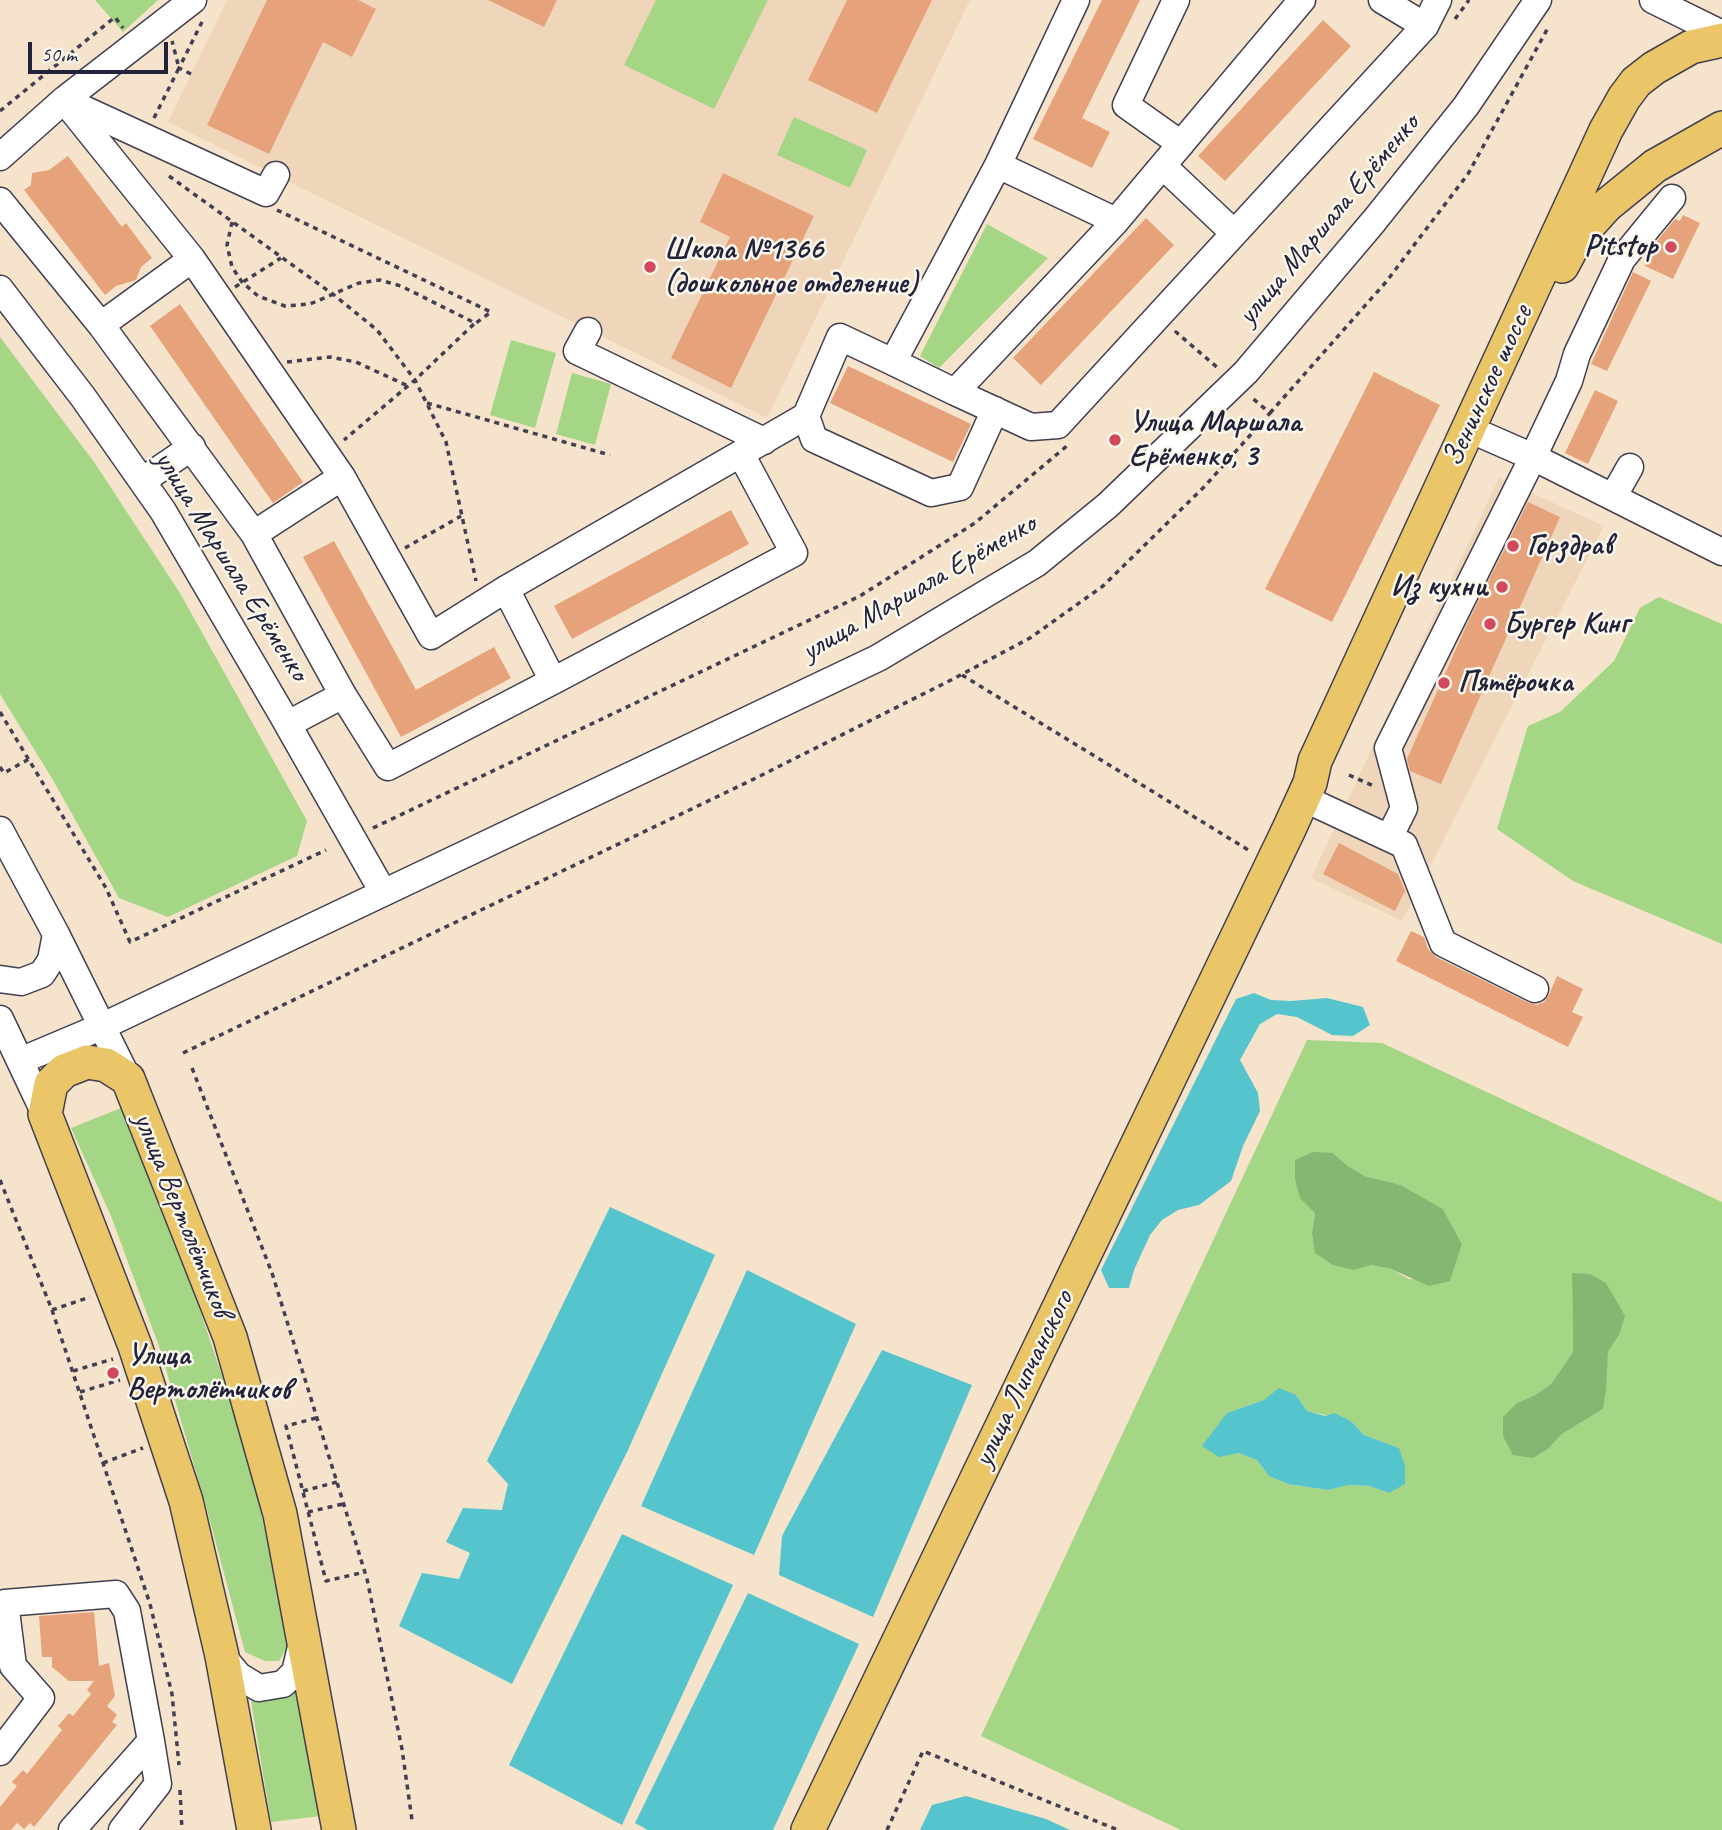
<!DOCTYPE html>
<meta charset="utf-8">
<style>
body{margin:0}
#map{position:relative;width:1722px;height:1830px;overflow:hidden;background:#f6e3cb;font-family:Caveat,sans-serif}
canvas{display:block}
.scale{position:absolute;left:28px;top:42px;width:140px;height:32px;box-sizing:border-box;border:4px solid #22223b;border-top:0;padding-left:9px;font-size:21px;line-height:24px;white-space:nowrap;color:#22223b;-webkit-text-stroke:5px #fbf7ec;paint-order:stroke}
</style>
<div id="map">
<canvas width="1722" height="1830"></canvas>
<div class="scale">50 m</div>
</div>
<script>
const ctx = document.querySelector('canvas').getContext('2d');
ctx.lineJoin = 'round';
function fill(path, color) { ctx.fillStyle = color; ctx.fill(path, 'evenodd'); }
const poly = rows => new Path2D(rows.map(r => 'M' + r).join(''));
function strokePath(path, color, width, dash) { ctx.strokeStyle = color; ctx.lineWidth = width; ctx.lineCap = dash ? 'butt' : 'round'; ctx.setLineDash(dash || []); ctx.stroke(path); }
function label(font, color, halo, rows, align = 'center') {
  ctx.font = font + ' Caveat,sans-serif'; ctx.lineWidth = 5; ctx.setLineDash([]); ctx.textBaseline = 'middle'; ctx.strokeStyle = halo; ctx.fillStyle = color; for (const [text, x, y, turn = 0] of rows) {
    ctx.save(); ctx.translate(x, y); ctx.rotate((+turn || 0) * Math.PI / 180); ctx.textAlign = isNaN(turn) ? turn : align; if (halo) ctx.strokeText(text, 0, 0); ctx.fillText(text, 0, 0); ctx.restore();
  }
}
fill(poly([
 [227,0,970,0,767,418,168,122],
 [1499,478,1604,526,1402,921,1311,878]
]), '#efd6bb');
fill(poly([
 [95,0,158,0,123,32],
 [656,0,768,0,714,109,624,65],
 [794,117,867,150,850,188,777,155],
 [987,224,1048,258,939,368,920,356],
 [0,337,94,462,180,593,307,821,297,856,168,917,119,898,53,780,0,694],
 [511,340,556,353,535,428,490,415],
 [572,373,611,384,595,445,556,434],
 [1659,597,1722,624,1722,944,1573,881,1497,829,1528,726,1560,712,1614,661,1640,608],
 [1307,1040,1382,1043,1722,1202,1722,1830,1181,1830,981,1736],
 [1333,1153,1348,1166,1365,1176,1401,1185,1443,1209,1462,1244,1450,1280,1409,1279,1391,1269,1372,1265,1354,1270,1312,1233,1315,1213,1295,1179],
 [1572,1274,1619,1335,1608,1352,1603,1409,1562,1434,1549,1448,1517,1403,1535,1395,1551,1384,1573,1352],
 [1296,1395,1307,1411,1351,1421,1364,1435,1399,1448,1389,1493,1369,1486,1349,1485,1328,1490,1288,1484,1269,1476,1257,1460,1238,1453,1227,1413,1264,1400],
 [121,1108,186,1268,247,1451,290,1643,279,1661,265,1661,245,1652,206,1506,160,1349,111,1216,71,1128],
 [298,1692,321,1816,271,1822,251,1701]
]), '#a4d685');
fill(poly([
 [1313,1152,1333,1153,1348,1166,1365,1176,1401,1185,1443,1209,1462,1244,1450,1281,1429,1286,1391,1269,1372,1265,1354,1270,1333,1265,1315,1253,1312,1233,1315,1213,1300,1198,1295,1179,1295,1160],
 [1572,1273,1590,1274,1606,1283,1625,1316,1619,1335,1608,1352,1606,1390,1603,1409,1562,1434,1549,1448,1533,1458,1513,1455,1503,1436,1503,1417,1517,1403,1535,1395,1551,1384,1573,1352]
]), '#83b772');
fill(poly([
 [1254,993,1271,1000,1291,1001,1327,998,1363,1007,1370,1025,1353,1036,1332,1035,1297,1017,1277,1014,1260,1024,1240,1060,1258,1093,1260,1111,1243,1146,1231,1181,1199,1205,1178,1210,1162,1220,1150,1235,1134,1270,1129,1288,1109,1288,1101,1270,1236,999],
 [610,1207,715,1255,628,1450,512,1684,399,1626,422,1573,459,1579,470,1553,446,1542,463,1508,502,1510,508,1484,487,1461],
 [747,1270,856,1324,754,1555,641,1506],
 [882,1350,972,1385,873,1617,779,1575,782,1536],
 [1279,1388,1296,1395,1307,1411,1325,1416,1334,1413,1351,1421,1364,1435,1399,1448,1405,1466,1405,1484,1389,1493,1369,1486,1349,1485,1328,1490,1288,1484,1269,1476,1257,1460,1238,1453,1219,1457,1202,1446,1227,1413,1264,1400],
 [622,1534,733,1585,622,1825,509,1765],
 [748,1593,859,1644,773,1830,648,1830,635,1823],
 [966,1796,1046,1819,1070,1830,920,1830,932,1805]
]), '#56c4cc');
fill(poly([
 [267,0,358,0,376,9,352,57,323,42,269,154,207,125],
 [488,0,557,0,544,27],
 [847,0,932,0,877,113,808,80],
 [1102,0,1140,0,1082,118,1110,132,1092,168,1033,139],
 [1323,20,1351,46,1225,181,1198,156],
 [68,156,122,227,126,223,152,258,141,267,136,280,116,286,105,295,24,190,31,185,32,173,49,170],
 [723,173,814,216,731,388,671,358,730,237,700,222],
 [1683,215,1700,223,1673,279,1645,266,1657,241,1675,219,1680,221],
 [1146,218,1174,245,1041,385,1013,358],
 [1633,272,1651,281,1607,371,1591,364],
 [180,304,303,482,273,503,150,326],
 [848,366,971,424,953,462,830,403],
 [1374,372,1440,405,1332,622,1265,589],
 [1595,390,1618,401,1588,464,1565,453],
 [1528,502,1560,517,1441,784,1410,771,1407,759,1469,620],
 [731,510,749,544,572,639,554,606],
 [334,541,416,690,494,647,511,678,401,737,303,557],
 [1339,843,1398,874,1405,891,1395,911,1323,874],
 [1411,931,1424,937,1428,949,1436,957,1529,1003,1537,1005,1544,1002,1549,995,1557,976,1583,989,1572,1012,1583,1017,1568,1047,1396,961],
 [94,1612,99,1666,109,1663,115,1696,107,1706,117,1715,112,1722,117,1725,34,1827,30,1823,24,1829,17,1823,11,1830,0,1830,0,1807,17,1786,12,1782,23,1770,27,1774,62,1730,58,1726,69,1713,73,1716,91,1694,87,1690,94,1681,69,1681,52,1667,52,1657,42,1657,39,1616]
]), '#e6a27b');
const minor = poly([
 [1076,0,998,165,893,362,955,392,1116,221,1302,0],
 [1176,0,1126,105,1181,144],
 [1382,0,1425,26],
 [1653,0,1722,34],
 [64,100,266,193,276,175],
 [68,105,192,259],
 [0,157,64,100,193,0],
 [998,165,1116,221],
 [1163,166,1234,233],
 [0,201,101,325,192,259,342,477,431,636,506,589,806,416],
 [0,289,83,397,163,511,280,711,383,892],
 [101,325,254,534,343,695,388,767,553,681,506,589],
 [588,331,577,351,764,441],
 [893,362,840,337,806,416,814,439,931,493,960,487,995,410],
 [955,392,1031,427,1058,425,1425,26,1438,0],
 [1485,436,1533,457,1722,552],
 [142,481,192,447],
 [1613,497,1630,467],
 [254,534,342,477],
 [553,681,794,553,741,454],
 [288,724,343,695],
 [1303,798,1404,845,1443,943,1535,989],
 [0,830,56,934,128,1079],
 [1389,838,1404,808,1388,748,1533,457,1569,381,1577,354,1622,259,1672,198],
 [0,979,21,982,42,974,51,960,56,934],
 [0,1019,45,1114],
 [20,1061,103,1026,878,658,1037,563,1108,505,1246,372,1374,221,1466,106,1538,0],
 [222,1656,239,1676,259,1688,283,1684,295,1672,302,1643],
 [0,1752,41,1698,13,1666,5,1603,116,1594,127,1611,151,1741,72,1830],
 [122,1830,158,1784,151,1741]
]);
const major = poly([
 [1562,266,1577,238,1607,205,1655,166,1722,128],
 [254,1830,222,1656,186,1501,135,1346,45,1114,51,1084,64,1071,87,1062,106,1065,128,1079,230,1337,280,1514,339,1830],
 [808,1830,1289,829,1310,783,1315,761,1606,130,1624,98,1636,82,1654,68,1691,47,1722,40]
]);
strokePath(minor, '#423f51', 29);
strokePath(major, '#423f51', 36);
strokePath(poly([
 [1455,19,1469,0],
 [191,74,179,68,202,22],
 [0,111,115,17,123,28],
 [154,118,179,68,172,41],
 [169,176,334,295,377,330,415,380,446,442,476,581],
 [277,210,491,312,476,323],
 [232,222,227,245,232,267,242,282,258,296,285,306,310,304,359,283,380,280,401,286,475,323,415,380,344,440],
 [235,287,281,258],
 [1175,333,1176,332,1219,369],
 [287,362,330,357,356,362,408,386],
 [427,403,610,455],
 [1270,413,1386,282,1468,174,1549,26],
 [405,548,461,516],
 [962,675,1250,851],
 [0,712,106,888,130,942,326,850],
 [0,767,4,773,29,759],
 [1349,775,1376,787],
 [373,828,860,596,975,523,1068,445],
 [183,1053,754,779,953,679,1030,638,1103,586,1204,487,1270,413,1251,397],
 [192,1068,272,1273,367,1579,402,1749,412,1820],
 [0,1180,52,1310,150,1604,172,1694,179,1765],
 [52,1310,90,1297],
 [73,1371,113,1359],
 [80,1392,120,1380],
 [316,1418,286,1426,326,1581,365,1572],
 [103,1463,143,1448],
 [303,1491,337,1482],
 [308,1512,343,1504],
 [180,1790,182,1830],
 [887,1830,923,1751,1118,1830]
]), '#423f51', 3.5, [5, 5]);
strokePath(minor, '#fff', 26);
strokePath(major, '#ebc669', 33);
for (const [x, y, r, color] of [
 [1671,247,7,"#d1495b"],
 [650,267,7,"#d1495b"],
 [1115,440,7,"#d1495b"],
 [1513,546,7,"#d1495b"],
 [1502,587,7,"#d1495b"],
 [1490,624,7,"#d1495b"],
 [1444,683,7,"#d1495b"],
 [113,1373,7,"#d1495b"]
]) { const dot = new Path2D(); dot.arc(x, y, r, 0, 2 * Math.PI); ctx.fillStyle = color; ctx.fill(dot); strokePath(dot, '#fbf7ec', 2.5); }
label('30px', '#22223b', '#fbf7ec', [
 ["улица Маршала Ерёменко",1329,220,-50],
 ["Зенинское шоссе",1488,386,-65],
 ["улица Маршала Ерёменко",231,566,58],
 ["улица Маршала Ерёменко",919,588,-30],
 ["улица Вертолётчиков",182,1215,68],
 ["улица Липчанского",1024,1379,-64]
]);
label('bold 30px', '#22223b', '#fbf7ec', [
 ["Pitstop",1657,247,"right"],
 ["Школа №1366",664,250],
 ["(дошкольное отделение)",664,284],
 ["Улица Маршала",1129,423],
 ["Ерёменко, 3",1129,457],
 ["Горздрав",1527,546],
 ["Из кухни",1488,587,"right"],
 ["Бургер Кинг",1504,624],
 ["Пятёрочка",1458,683],
 ["Улица",127,1356],
 ["Вертолётчиков",127,1390]
], 'left');
</script>
